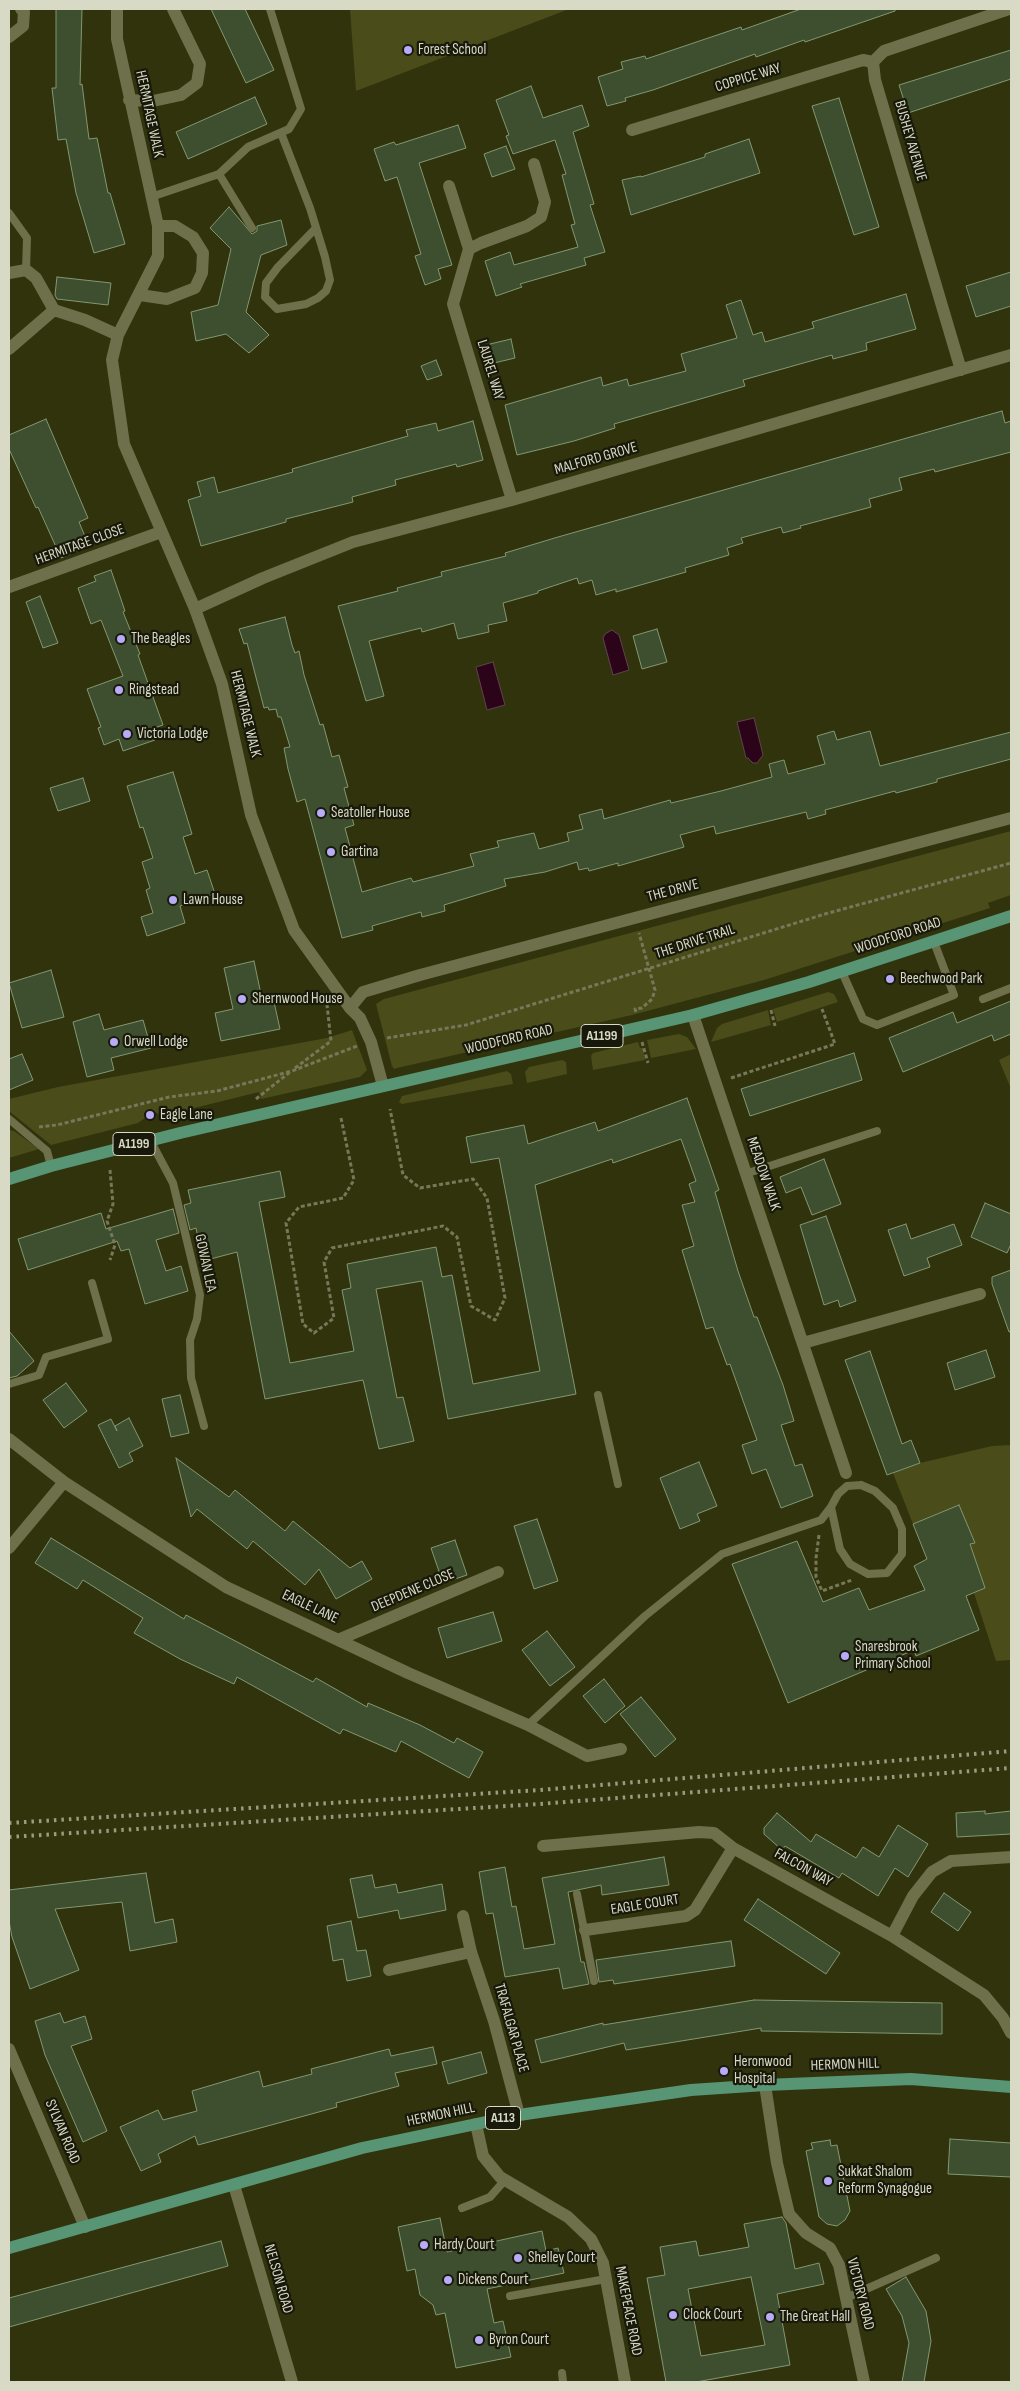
<!DOCTYPE html>
<style>
body{margin:0}
#map{position:relative;width:1020px;height:2391px;overflow:hidden;background:#31330d;font-family:"Sofia Sans Condensed",sans-serif}
canvas{display:block}
.frame{position:absolute;inset:0;border:10px solid #d8dac5;pointer-events:none}
</style>
<div id="map">
<canvas width="1020" height="2391"></canvas>
<div class="frame"></div>
</div>
<script>
const ctx = document.querySelector('canvas').getContext('2d');
ctx.lineJoin = 'round';
function fill(path, color) { ctx.fillStyle = color; ctx.fill(path, 'evenodd'); }
const poly = rows => new Path2D(rows.map(r => 'M' + r).join(''));
function strokePath(path, color, width, dash) { ctx.strokeStyle = color; ctx.lineWidth = width; ctx.lineCap = dash ? 'butt' : 'round'; ctx.setLineDash(dash || []); ctx.stroke(path); }
function label(font, color, halo, rows, align = 'center') {
  ctx.font = font + ' "Sofia Sans Condensed",sans-serif'; ctx.lineWidth = 4.5; ctx.setLineDash([]); ctx.textBaseline = 'middle'; ctx.strokeStyle = halo; ctx.fillStyle = color; for (const [text, x, y, turn = 0] of rows) {
    ctx.save(); ctx.translate(x, y); ctx.rotate((+turn || 0) * Math.PI / 180); ctx.textAlign = isNaN(turn) ? turn : align; if (halo) ctx.strokeText(text, 0, 0); ctx.fillText(text, 0, 0); ctx.restore();
  }
}
fill(poly([
 [350,9,569,9,356,91],
 [1011,831,1011,895,988,903,990,908,764,980,632,1015,397,1068,394,1069,392,1066,377,1008,376,1004,384,999],
 [828,992,834,994,838,1002,777,1022,773,1009],
 [768,1010,771,1025,711,1042,717,1028,722,1024],
 [352,1030,367,1070,360,1077,261,1099,259,1092,162,1116,153,1111,144,1113,145,1118,138,1123,51,1145,9,1111,9,1099,58,1087,327,1038],
 [679,1034,687,1037,696,1049,651,1058,647,1040],
 [638,1042,640,1048,643,1048,645,1060,593,1070,591,1056,593,1053],
 [1011,1054,1011,1089,999,1060],
 [562,1060,566,1062,567,1074,527,1083,525,1072,529,1067],
 [507,1071,511,1074,513,1084,402,1104,399,1102,402,1096],
 [9,1130,14,1131,39,1149,9,1158],
 [1011,1445,1011,1660,996,1661,974,1593,985,1588,970,1544,975,1543,959,1505,913,1524,893,1473,920,1463,992,1446]
]), '#4a4c1a');
const water = poly([
 [612,630,619,635,629,670,613,675,603,638,605,634,612,630],
 [493,662,505,705,487,710,476,667,493,662],
 [754,718,763,755,757,763,753,763,748,758,746,758,737,722,754,718]
]);
fill(water, '#2b0419');
strokePath(water, '#5f444d', 1);
const building = poly([
 [56,9,82,9,80,85,82,84,89,139,97,138,108,193,110,193,125,244,94,253,76,193,66,139,58,140,52,88,56,88,56,9],
 [211,9,245,9,274,70,246,83,211,9],
 [801,9,895,9,895,11,805,42,804,40,756,57,755,54,653,90,625,98,626,101,607,106,598,77,623,69,621,62,645,56,646,59,741,27,742,30,801,9],
 [1011,50,1011,79,908,113,899,85,1011,50],
 [531,86,543,118,582,105,589,126,573,132,594,204,590,205,605,252,584,258,586,265,520,284,522,287,496,296,485,261,510,252,514,265,578,247,571,225,575,224,562,175,566,174,555,140,513,154,506,136,509,135,496,100,531,86],
 [255,97,267,124,188,159,176,132,255,97],
 [839,98,879,227,854,235,812,106,839,98],
 [458,125,466,148,419,163,452,265,438,269,441,279,425,285,415,256,421,254,397,177,385,181,374,149,394,142,396,145,458,125],
 [749,139,760,173,631,215,622,180,641,176,641,177,705,157,705,154,749,139],
 [506,146,515,169,492,177,484,154,506,146],
 [229,207,252,234,257,231,257,226,281,220,287,245,261,255,246,312,269,335,249,353,226,334,196,341,191,312,218,305,231,249,210,228,229,207],
 [1011,272,1011,306,976,317,966,286,1011,272],
 [57,277,111,283,108,305,57,299,55,295,57,277],
 [906,294,916,329,866,343,867,350,833,359,832,355,743,380,745,386,614,424,615,428,574,441,517,455,505,405,601,377,603,386,627,379,629,386,686,371,681,354,737,338,726,305,741,300,753,335,762,332,765,342,814,328,812,322,906,294],
 [511,339,515,358,494,363,490,344,511,339],
 [436,360,442,375,427,380,421,366,436,360],
 [1002,411,1005,423,1011,421,1011,452,935,472,934,469,899,478,902,490,869,499,871,507,800,526,801,528,783,533,781,527,741,538,743,543,727,548,729,555,685,568,686,572,616,592,616,589,596,595,592,580,579,584,577,578,538,591,538,593,503,603,507,621,488,625,489,632,458,639,454,623,422,632,421,628,369,641,384,696,366,701,338,606,398,591,397,588,442,576,441,572,506,556,505,553,558,537,1002,411],
 [46,419,88,518,79,522,89,546,61,558,38,507,36,508,9,449,9,435,46,419],
 [473,421,483,460,457,467,456,464,395,480,396,485,352,497,353,502,286,519,286,522,201,546,188,500,201,496,197,482,214,477,218,493,293,472,292,469,408,436,406,430,436,423,438,431,473,421],
 [111,570,125,611,123,612,140,654,138,655,163,725,151,729,155,740,123,751,119,739,104,745,98,728,101,727,87,689,123,676,101,620,91,624,78,588,96,581,94,576,111,570],
 [40,596,58,643,43,648,26,602,40,596],
 [285,617,292,645,295,653,299,651,304,675,320,725,323,724,332,757,339,755,348,787,344,788,354,825,345,828,362,892,411,878,413,882,474,866,470,854,499,847,497,841,534,833,539,849,569,841,567,833,583,829,579,815,602,809,604,819,670,800,671,803,721,791,772,777,769,764,784,760,788,774,825,764,817,736,834,731,837,740,870,731,880,766,1011,732,1011,759,937,779,937,782,896,793,895,791,825,810,826,814,808,819,806,812,716,834,714,826,680,835,684,847,618,866,618,863,589,871,588,868,579,870,577,862,545,872,504,879,506,886,444,905,445,911,422,917,421,912,372,926,373,930,342,938,305,799,297,802,288,769,284,748,290,747,281,717,278,717,276,709,269,710,268,707,264,708,247,643,244,644,239,629,285,617],
 [657,629,667,662,642,669,633,636,657,629],
 [173,772,192,834,183,837,195,874,207,870,215,894,180,906,185,923,147,936,141,917,153,913,146,890,150,888,142,862,153,858,143,827,140,828,127,786,173,772],
 [83,778,90,801,58,811,50,788,83,778],
 [254,961,263,1004,274,1002,280,1029,221,1041,215,1013,233,1009,224,968,254,961],
 [51,970,64,1017,22,1028,9,983,51,970],
 [1011,1001,1011,1034,994,1041,992,1035,903,1072,889,1038,953,1012,957,1023,1011,1001],
 [99,1014,104,1030,143,1020,151,1048,111,1058,114,1070,87,1077,73,1022,99,1014],
 [854,1053,862,1080,750,1116,741,1089,854,1053],
 [22,1054,33,1080,9,1090,9,1059,22,1054],
 [687,1098,719,1190,715,1192,738,1271,754,1317,757,1317,783,1385,794,1421,781,1425,795,1466,802,1464,813,1496,781,1508,766,1469,752,1474,742,1445,757,1440,730,1364,727,1365,713,1327,706,1329,682,1250,694,1246,682,1205,695,1202,689,1184,696,1181,681,1139,613,1163,612,1159,535,1185,576,1394,448,1419,422,1281,376,1289,397,1398,403,1397,414,1441,379,1449,363,1380,265,1399,237,1252,203,1261,196,1228,190,1230,184,1205,191,1203,188,1190,280,1171,285,1197,259,1202,290,1363,354,1351,342,1290,351,1288,347,1264,436,1247,442,1277,452,1275,473,1384,540,1371,499,1158,471,1163,466,1137,524,1125,528,1144,595,1122,598,1131,687,1098],
 [824,1159,841,1204,812,1215,801,1187,786,1193,780,1177,824,1159],
 [985,1203,1011,1214,1011,1244,1007,1253,971,1237,985,1203],
 [173,1209,179,1233,156,1240,166,1271,181,1266,188,1291,145,1304,129,1249,121,1251,117,1241,28,1270,18,1239,101,1213,106,1229,173,1209],
 [826,1216,856,1301,840,1307,838,1300,824,1305,800,1225,826,1216],
 [906,1224,911,1239,954,1224,962,1245,927,1258,930,1267,904,1276,888,1230,906,1224],
 [1011,1270,1011,1331,1009,1332,992,1284,992,1277,1011,1270],
 [9,1331,34,1361,17,1376,9,1378,9,1331],
 [986,1350,995,1377,955,1390,947,1363,986,1350],
 [870,1351,902,1444,911,1440,920,1463,887,1475,845,1360,870,1351],
 [66,1383,87,1411,64,1428,43,1400,66,1383],
 [180,1395,189,1433,171,1437,162,1399,180,1395],
 [129,1418,143,1446,129,1453,133,1461,119,1468,98,1425,111,1419,117,1431,115,1426,129,1418],
 [176,1458,229,1497,235,1490,285,1531,293,1521,350,1568,362,1561,372,1579,336,1599,319,1569,305,1585,253,1541,247,1549,197,1509,191,1517,176,1458],
 [699,1462,717,1506,697,1514,700,1521,680,1529,660,1478,699,1462],
 [959,1505,975,1543,970,1544,985,1588,966,1596,979,1630,916,1656,914,1650,788,1703,732,1564,797,1541,823,1602,859,1588,869,1610,925,1590,914,1566,927,1559,913,1524,959,1505],
 [537,1519,558,1581,534,1589,514,1526,537,1519],
 [51,1538,184,1619,186,1615,313,1682,316,1678,367,1707,368,1703,420,1725,454,1743,457,1738,483,1752,469,1778,401,1741,396,1752,343,1729,340,1734,237,1677,234,1684,180,1659,134,1633,143,1618,83,1580,77,1589,35,1563,51,1538],
 [455,1540,467,1575,443,1583,431,1548,455,1540],
 [493,1612,502,1641,447,1658,438,1628,493,1612],
 [547,1631,575,1667,550,1686,522,1650,547,1631],
 [604,1679,625,1706,605,1723,583,1696,604,1679],
 [641,1697,676,1739,655,1757,620,1714,641,1697],
 [985,1811,985,1814,1011,1811,1011,1834,957,1837,956,1813,985,1811],
 [777,1813,811,1842,816,1834,856,1858,863,1847,879,1857,898,1825,928,1844,908,1877,895,1868,878,1896,842,1873,839,1878,785,1846,782,1850,764,1834,764,1828,777,1813],
 [664,1857,669,1885,602,1895,601,1885,568,1892,581,1962,584,1962,589,1984,563,1989,559,1968,505,1977,493,1913,486,1914,479,1872,505,1867,512,1907,516,1906,524,1949,555,1944,542,1878,664,1857],
 [146,1873,155,1923,173,1919,177,1942,130,1951,122,1902,55,1909,79,1970,30,1989,12,1937,9,1921,9,1890,146,1873],
 [372,1875,375,1888,396,1884,398,1893,442,1884,446,1910,400,1919,398,1910,358,1918,350,1879,372,1875],
 [944,1893,971,1912,958,1931,931,1912,944,1893],
 [758,1899,840,1953,826,1974,744,1920,758,1899],
 [351,1921,357,1951,366,1950,371,1976,347,1981,343,1959,333,1961,327,1926,351,1921],
 [731,1941,735,1966,614,1984,613,1980,599,1982,596,1960,731,1941],
 [754,2000,942,2003,942,2034,761,2031,761,2028,626,2050,624,2043,541,2063,535,2040,603,2023,603,2025,754,2000],
 [60,2013,64,2023,85,2016,92,2039,71,2046,107,2131,83,2142,45,2055,35,2021,60,2013],
 [433,2047,437,2064,395,2073,399,2086,336,2103,337,2107,198,2145,195,2136,158,2154,161,2162,141,2171,120,2127,158,2110,163,2120,197,2111,192,2091,259,2071,263,2087,312,2074,311,2069,389,2049,391,2056,433,2047],
 [481,2052,487,2073,448,2084,442,2062,481,2052],
 [950,2139,1011,2143,1011,2177,948,2174,950,2139],
 [830,2140,831,2146,837,2145,850,2211,845,2220,837,2226,827,2224,819,2217,806,2151,813,2149,811,2143,830,2140],
 [782,2217,786,2223,795,2269,819,2263,824,2284,777,2294,790,2365,696,2382,666,2382,647,2278,665,2275,660,2247,696,2241,699,2256,749,2247,744,2224,782,2217],
 [751,2277,765,2345,701,2356,688,2289,751,2277],
 [440,2218,447,2252,542,2231,546,2251,558,2248,564,2273,487,2289,494,2323,503,2321,511,2357,456,2368,445,2313,436,2315,433,2305,420,2295,415,2269,407,2271,398,2227,440,2218],
 [221,2241,228,2266,9,2327,9,2298,221,2241],
 [906,2277,926,2311,931,2341,924,2382,902,2382,909,2343,902,2316,886,2289,906,2277]
]);
fill(building, '#3d4f2e');
strokePath(building, '#839773', 1);
strokePath(poly([
 [771,1010,775,1026],
 [636,1012,635,1009,642,1008,652,999,655,990,639,933],
 [387,1038,466,1025,825,914,1011,863],
 [642,1042,648,1063],
 [295,1068,331,1041,327,1005],
 [731,1078,835,1044,822,1009],
 [256,1099,290,1072],
 [341,1118,354,1180,343,1198,299,1207,286,1223,303,1324,314,1333,334,1318,324,1262,332,1248,443,1226,457,1237,471,1306,495,1320,505,1298,487,1198,473,1179,420,1188,403,1175,390,1109],
 [39,1127,57,1125,169,1097,217,1091,292,1071,357,1046],
 [110,1170,113,1204,107,1221,115,1245,110,1260],
 [819,1535,816,1558,816,1577,822,1591,852,1580]
]), '#767859', 3, [4, 2.5]);
strokePath(poly([
 [281,133,310,208,325,257,330,280,326,291,318,298,306,304,277,309,265,297,266,283,278,267,316,228],
 [219,174,252,228],
 [151,197,219,174,248,147,289,129,301,109,270,9],
 [9,213,27,238,26,270],
 [842,972,863,1019,877,1025,954,995,934,942],
 [983,999,1011,988],
 [9,1119,47,1151,51,1166],
 [150,1140,173,1183,200,1295,197,1319,190,1340,191,1378,204,1426],
 [745,1174,877,1131],
 [9,1384,39,1375,46,1357,108,1339,92,1283],
 [598,1395,618,1484],
 [861,1485,875,1491,893,1508,902,1529,902,1554,887,1573,868,1574,850,1564,840,1549,831,1507,838,1494,847,1486,861,1485],
 [528,1725,645,1616,722,1554,821,1520,831,1507],
 [577,1894,594,1981],
 [462,2208,490,2197,505,2180],
 [510,2296,606,2279],
 [846,2298,936,2258],
 [562,2373,563,2382]
]), '#6d704a', 8);
strokePath(poly([
 [117,9,117,39,158,226,158,256,118,335,112,360,124,444,195,609,222,684,251,815,294,930,350,1008,360,1018,371,1042,383,1086],
 [9,37,23,26,24,12,21,9],
 [129,100,153,101,181,95,197,83,200,64,173,9],
 [632,130,863,60,873,62],
 [449,186,469,249],
 [9,273,26,270,36,278,54,310,85,320,118,335],
 [140,295,167,299,195,288,202,273,203,253,193,237,175,226,158,226],
 [9,349,54,310],
 [961,370,875,80,873,62,884,51,1009,9],
 [512,500,453,304,469,249,481,243,527,226,541,217,545,202,534,164],
 [9,587,161,532],
 [195,609,263,578,353,542,512,500,1011,355],
 [350,1008,363,992,420,975,1011,818],
 [693,1015,846,1473],
 [803,1343,980,1294],
 [9,1439,64,1482,226,1587,408,1673,528,1725,587,1756,621,1749],
 [9,1548,64,1482],
 [340,1639,498,1572],
 [543,1846,699,1832,714,1833,733,1848,892,1936,984,1995,1003,2018,1011,2033],
 [463,1916,471,1952,494,2021,519,2115],
 [585,1930,686,1916,695,1910,733,1848],
 [892,1936,913,1896,932,1872,951,1861,1011,1857],
 [389,1970,471,1952],
 [9,2049,85,2227],
 [765,2085,777,2163,789,2214,806,2233,830,2248,839,2265,864,2382],
 [476,2124,483,2156,500,2177,568,2217,591,2239,603,2263,625,2382],
 [234,2185,292,2382]
]), '#6d704a', 12);
strokePath(poly([
 [9,1179,51,1166,180,1133,693,1015,809,982,1011,916],
 [9,2248,362,2148,519,2115,691,2090,765,2085,911,2079,1011,2087]
]), '#579575', 12);
strokePath(poly([
 [9,1823,540,1790,1011,1751],
 [9,1837,539,1804,1011,1768]
]), '#9a9c81', 4, [2.5, 5]);
for (const [x, y, r, color] of [
 [408,50,5,"#b8abf7"],
 [121,639,5,"#b8abf7"],
 [119,690,5,"#b8abf7"],
 [127,734,5,"#b8abf7"],
 [321,813,5,"#b8abf7"],
 [331,852,5,"#b8abf7"],
 [173,900,5,"#b8abf7"],
 [890,979,5,"#b8abf7"],
 [242,999,5,"#b8abf7"],
 [114,1042,5,"#b8abf7"],
 [150,1115,5,"#b8abf7"],
 [845,1656,5,"#b8abf7"],
 [724,2071,5,"#b8abf7"],
 [828,2181,5,"#b8abf7"],
 [424,2245,5,"#b8abf7"],
 [518,2258,5,"#b8abf7"],
 [448,2280,5,"#b8abf7"],
 [673,2315,5,"#b8abf7"],
 [770,2317,5,"#b8abf7"],
 [479,2340,5,"#b8abf7"]
]) { const dot = new Path2D(); dot.arc(x, y, r, 0, 2 * Math.PI); ctx.fillStyle = color; ctx.fill(dot); strokePath(dot, '#18190a', 2); }
for (const [x, y, w] of [
 [602,1036,42],
 [134,1144,42],
 [503,2118,35]
]) { const box = new Path2D(); box.roundRect(x - w / 2, y - 11.5, w, 23, 4); ctx.fillStyle = '#18190a'; ctx.fill(box); strokePath(box, '#d8dac5', 1); }
label('bold 14px', '#d8dac5', null, [
 ["A1199",602,1036],
 ["A1199",134,1144],
 ["A113",503,2118]
]);
label('15px', '#d8dac5', '#18190a', [
 ["Forest School",418,50],
 ["The Beagles",131,639],
 ["Ringstead",129,690],
 ["Victoria Lodge",137,734],
 ["Seatoller House",331,813],
 ["Gartina",341,852],
 ["Lawn House",183,900],
 ["Beechwood Park",900,979],
 ["Shernwood House",252,999],
 ["Orwell Lodge",124,1042],
 ["Eagle Lane",160,1115],
 ["Snaresbrook",855,1647],
 ["Primary School",855,1664],
 ["Heronwood",734,2062],
 ["Hospital",734,2079],
 ["Sukkat Shalom",838,2172],
 ["Reform Synagogue",838,2189],
 ["Hardy Court",434,2245],
 ["Shelley Court",528,2258],
 ["Dickens Court",458,2280],
 ["Clock Court",683,2315],
 ["The Great Hall",780,2317],
 ["Byron Court",489,2340]
], 'left');
label('15px', '#d8dac5', '#18190a', [
 ["COPPICE WAY",748,78,-17],
 ["HERMITAGE WALK",149,114,78],
 ["BUSHEY AVENUE",910,141,74],
 ["LAUREL WAY",490,370,73],
 ["MALFORD GROVE",596,459,-16],
 ["HERMITAGE CLOSE",80,545,-20],
 ["HERMITAGE WALK",245,714,76],
 ["THE DRIVE",673,891,-15],
 ["WOODFORD ROAD",898,936,-18],
 ["THE DRIVE TRAIL",695,942,-18],
 ["WOODFORD ROAD",509,1040,-13],
 ["MEADOW WALK",763,1174,71],
 ["GOWAN LEA",205,1263,78],
 ["DEEPDENE CLOSE",413,1591,-23],
 ["EAGLE LANE",310,1607,25],
 ["FALCON WAY",803,1868,29],
 ["EAGLE COURT",645,1905,-9],
 ["TRAFALGAR PLACE",511,2028,74],
 ["HERMON HILL",845,2065,-2],
 ["HERMON HILL",441,2115,-12],
 ["SYLVAN ROAD",62,2132,67],
 ["NELSON ROAD",278,2279,74],
 ["VICTORY ROAD",860,2294,76],
 ["MAKEPEACE ROAD",628,2311,79]
]);
</script>
